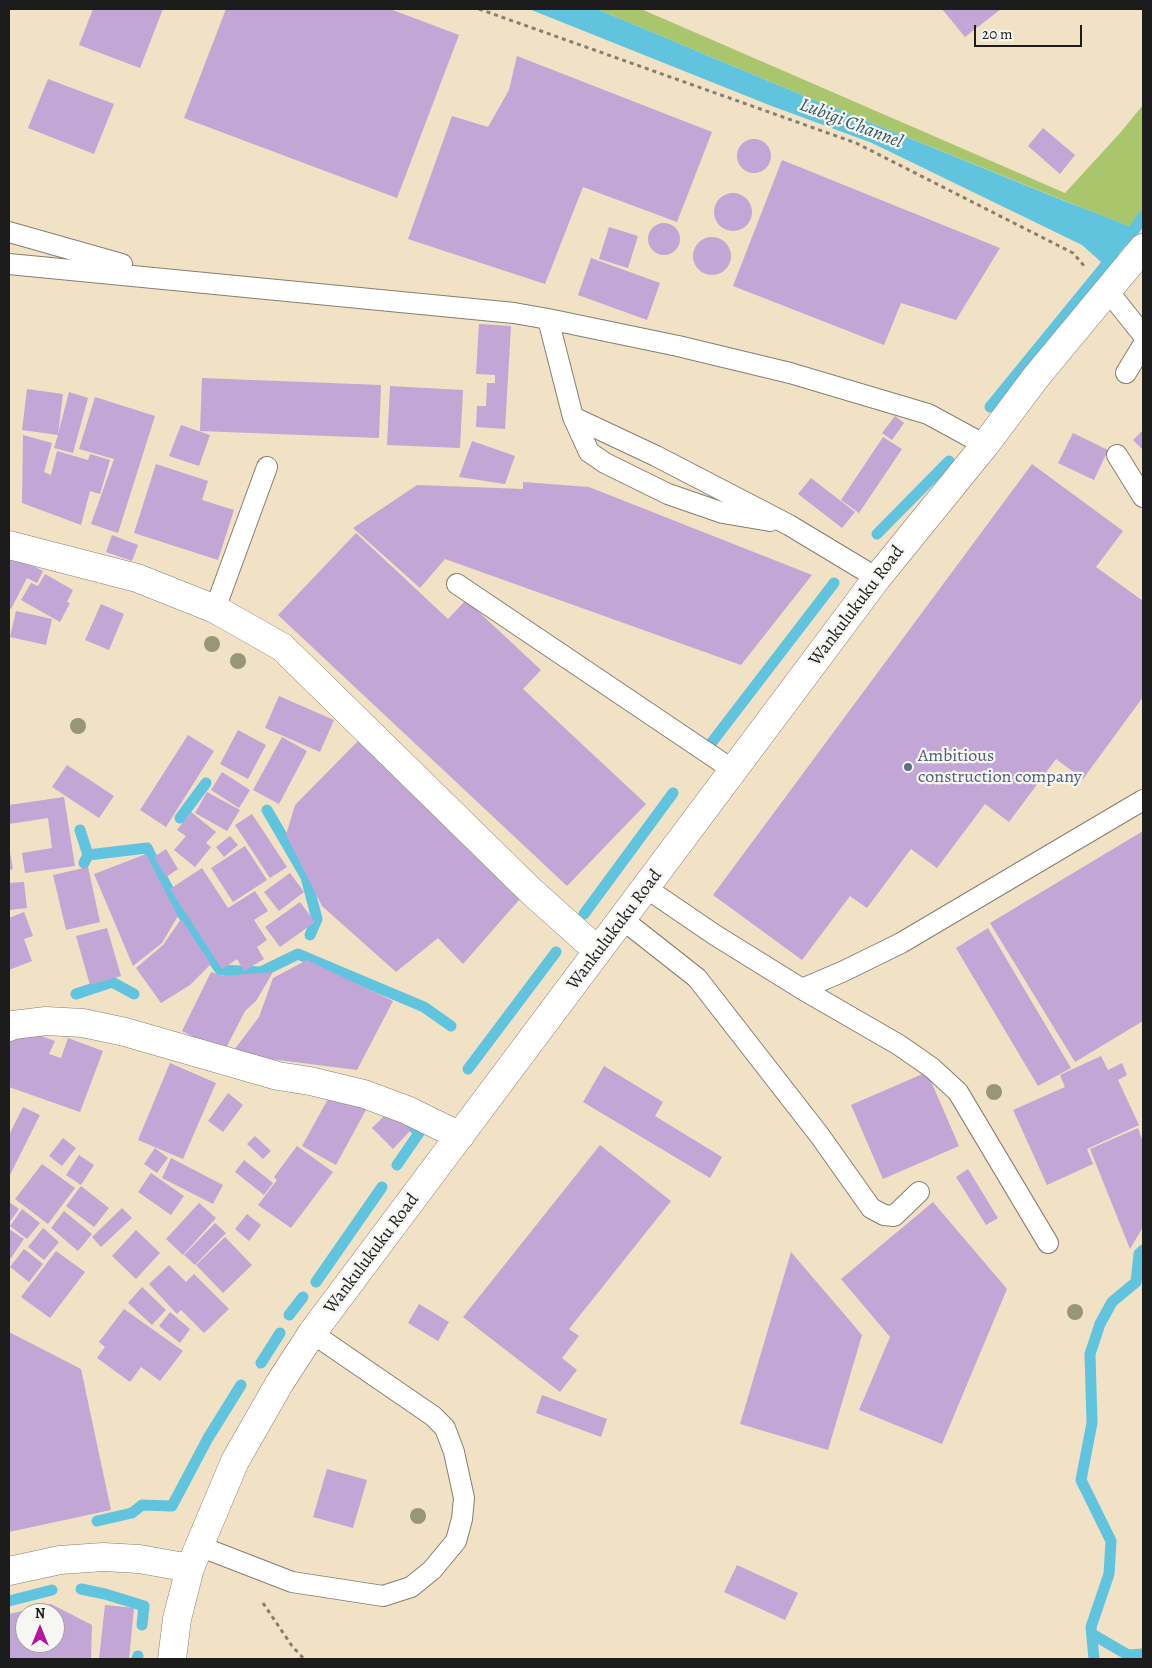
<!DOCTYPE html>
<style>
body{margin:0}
#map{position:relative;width:1152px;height:1668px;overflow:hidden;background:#f1e1c5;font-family:Alegreya,serif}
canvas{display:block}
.frame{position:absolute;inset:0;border:10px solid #1c1c1c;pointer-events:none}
.north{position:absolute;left:15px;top:1603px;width:50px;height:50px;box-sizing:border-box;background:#f6f6f2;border:1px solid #9f9f9c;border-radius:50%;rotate:0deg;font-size:14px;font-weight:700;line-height:20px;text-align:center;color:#1c1c1c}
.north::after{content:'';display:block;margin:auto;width:18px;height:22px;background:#b5179e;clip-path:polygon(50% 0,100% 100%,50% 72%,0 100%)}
.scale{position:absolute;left:974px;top:25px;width:108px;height:22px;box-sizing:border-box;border:2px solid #1c1c1c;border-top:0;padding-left:6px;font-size:15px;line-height:18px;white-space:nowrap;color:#1c1c1c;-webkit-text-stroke:4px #f6f6f2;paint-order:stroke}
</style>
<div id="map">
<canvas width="1152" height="1668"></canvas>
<div class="frame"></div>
<div class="north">N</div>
<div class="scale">20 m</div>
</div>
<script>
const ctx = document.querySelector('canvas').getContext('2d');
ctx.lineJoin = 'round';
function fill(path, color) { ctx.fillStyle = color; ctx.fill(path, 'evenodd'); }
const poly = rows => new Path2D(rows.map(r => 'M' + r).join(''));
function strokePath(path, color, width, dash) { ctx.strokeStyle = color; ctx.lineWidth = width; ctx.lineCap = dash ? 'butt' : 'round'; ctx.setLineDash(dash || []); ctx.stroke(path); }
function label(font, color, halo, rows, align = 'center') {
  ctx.font = font + ' Alegreya,serif'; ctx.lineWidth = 4.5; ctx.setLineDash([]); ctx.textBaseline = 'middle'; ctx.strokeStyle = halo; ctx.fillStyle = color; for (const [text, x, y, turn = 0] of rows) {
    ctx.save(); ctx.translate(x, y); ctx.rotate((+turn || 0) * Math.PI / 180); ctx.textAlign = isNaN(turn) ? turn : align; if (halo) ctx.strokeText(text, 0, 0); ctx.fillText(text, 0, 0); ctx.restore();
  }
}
fill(poly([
 [597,9,641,9,1065,193,1120,133,1143,105,1143,225,1139,230,1110,219,773,83]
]), '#a9c66d');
fill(poly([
 [529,9,597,9,773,83,1062,200,1139,230,1105,270,1100,261,1082,245,872,143,769,105]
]), '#61c4de');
strokePath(poly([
 [1128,240,1143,216],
 [990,407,1114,255],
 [877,534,949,461],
 [709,746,834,583],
 [267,810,306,877,317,919,310,935],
 [180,818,206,783],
 [80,830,88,855],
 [84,863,88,855,147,848,175,903,220,970,261,972,298,954,424,1007,451,1026],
 [584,914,673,793],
 [76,994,112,982,134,994],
 [468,1069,556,952],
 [397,1165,419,1133,406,1119],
 [316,1282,382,1187],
 [289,1315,303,1297],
 [261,1363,280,1333],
 [97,1521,132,1513,142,1505,172,1506,208,1438,241,1385],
 [81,1589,105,1594,144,1606,142,1625],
 [9,1601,52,1590],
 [1092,1634,1128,1655,1143,1654],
 [137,1659,138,1656],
 [1094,1659,1091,1627,1109,1574,1111,1541,1081,1480,1092,1423,1090,1354,1100,1324,1112,1302,1136,1282,1139,1254,1143,1250]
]), '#61c4de', 11);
fill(poly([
 [93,9,163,9,140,68,79,45],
 [226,9,390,9,459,35,397,198,184,118],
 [942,9,1001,9,965,37],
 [517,56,712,132,677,222,583,187,545,284,408,239,452,116,488,127,509,90],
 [48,79,114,104,94,154,28,128],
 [1043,128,1075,155,1060,174,1028,146],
 '737 156a17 17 0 1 1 34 0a17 17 0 1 1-34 0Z',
 [782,160,1000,248,956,320,901,303,884,345,733,286],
 '714 212a19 19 0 1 1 38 0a19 19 0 1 1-38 0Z',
 '648 239a16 16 0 1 1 32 0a16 16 0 1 1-32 0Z',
 [609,227,638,236,628,268,599,259],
 '693 256a19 19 0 1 1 38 0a19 19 0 1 1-38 0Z',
 [591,258,660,283,647,320,578,295],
 [479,324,511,326,505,429,476,427,477,406,486,406,487,383,495,383,495,375,476,374],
 [202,378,381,385,379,438,200,431],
 [390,386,463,390,460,448,387,445],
 [27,389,63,394,58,434,69,392,88,398,73,453,54,448,58,435,22,430],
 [95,397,155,416,118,533,91,524,114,459,79,449],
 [895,416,904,423,892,440,882,433],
 [181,425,210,435,199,466,169,456],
 [1143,430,1143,450,1133,440],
 [1073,433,1108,450,1094,480,1058,463],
 [23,435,52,443,44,472,51,475,57,451,88,460,90,454,110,460,100,494,90,491,81,525,22,503],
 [883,437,902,449,859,513,841,500],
 [472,441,515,456,505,484,459,477],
 [156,464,208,481,202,500,234,510,218,560,134,533],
 [1032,464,1123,531,1096,567,1143,601,1143,697,1083,779,1056,759,1009,822,985,804,937,868,911,849,867,908,850,896,802,960,713,895],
 [811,478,855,512,842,528,798,494],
 [523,482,589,487,812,575,741,665,445,559,420,588,353,528,417,485,523,489],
 [356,533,448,619,466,600,541,670,523,689,646,804,567,886,278,615],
 [112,535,138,545,132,561,106,552],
 [9,553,43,571,37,583,27,578,11,609,9,608],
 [45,574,73,590,67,602,70,603,60,622,21,600,31,583,38,586],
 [101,604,124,614,109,650,85,640],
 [16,611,52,619,46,645,10,637],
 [279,696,334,720,320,752,265,728],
 [238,730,266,745,248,779,220,764],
 [188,735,214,751,166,827,140,810],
 [282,737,307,751,279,804,253,790],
 [360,739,526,892,463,964,438,938,396,972,322,906,286,835,295,805],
 [67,765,114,796,99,818,52,787],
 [222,772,250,790,239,808,211,790],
 [207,792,240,810,227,831,195,813],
 [64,797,75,866,25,873,22,853,52,848,48,818,9,824,9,805],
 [191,812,216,832,206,843,211,847,195,867,174,850,186,836,177,830],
 [252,814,287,867,270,878,235,825],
 [1143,831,1143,1021,1075,1062,990,923],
 [230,836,238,845,224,857,216,847],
 [245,846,267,880,233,902,211,868],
 [9,847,13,869,9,870],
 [166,849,178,869,166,877,154,857],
 [146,854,178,916,162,943,133,966,94,874],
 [88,867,100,922,66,930,53,875],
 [202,868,228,908,255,891,268,911,254,920,267,940,257,947,264,959,244,971,237,959,222,969,170,889],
 [290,873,304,892,279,911,264,892],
 [24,882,27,908,9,910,9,883],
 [300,902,315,922,280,947,265,927],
 [24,912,33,936,24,939,32,961,9,970,9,918],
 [181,919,211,964,190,985,161,1003,136,968,163,945],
 [107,928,121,976,90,985,76,936],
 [988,928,1071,1068,1038,1086,956,948],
 [307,960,393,1001,357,1070,231,1054,259,1017,273,978],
 [211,972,222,976,273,972,256,1001,245,1011,224,1052,182,1031],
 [14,1026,55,1041,49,1054,61,1058,68,1038,103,1051,80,1112,9,1087,9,1040],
 [1101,1056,1108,1070,1122,1063,1127,1075,1118,1080,1139,1125,1087,1149,1093,1164,1047,1185,1013,1110,1065,1087,1060,1075],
 [170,1063,216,1083,183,1159,138,1140],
 [604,1066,663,1102,655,1116,722,1157,710,1178,583,1102],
 [927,1072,959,1146,883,1179,851,1105],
 [333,1090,367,1108,336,1165,302,1146],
 [228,1093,243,1105,223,1132,208,1121],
 [23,1107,40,1115,9,1177,9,1135],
 [390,1110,411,1130,393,1149,372,1128],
 [1138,1128,1143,1142,1143,1227,1130,1249,1090,1149],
 [255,1136,271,1151,263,1159,247,1144],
 [63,1138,76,1148,62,1166,49,1156],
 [600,1145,671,1201,569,1329,579,1336,562,1358,577,1370,560,1392,463,1317],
 [297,1146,333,1172,291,1228,258,1205,277,1180,274,1177],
 [155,1148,168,1158,157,1173,144,1164],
 [79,1155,94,1165,81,1185,66,1175],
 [171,1158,223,1185,213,1204,162,1178],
 [244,1160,273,1183,264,1195,235,1172],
 [42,1164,75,1188,48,1224,15,1199],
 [968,1169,998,1218,986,1225,956,1177],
 [151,1173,184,1196,171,1215,138,1192],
 [81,1186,109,1208,94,1227,66,1206],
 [9,1202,19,1209,9,1223],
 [933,1202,1007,1289,942,1444,859,1410,890,1337,841,1279],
 [199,1203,216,1218,183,1255,166,1239],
 [122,1208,132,1218,101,1247,92,1237],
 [22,1209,40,1223,27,1239,10,1226],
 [64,1211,92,1234,78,1251,51,1228],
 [247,1214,261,1225,249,1241,235,1229],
 [215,1223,226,1233,195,1265,184,1255],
 [43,1228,59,1242,44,1260,28,1247],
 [9,1229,24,1239,9,1261],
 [136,1230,160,1253,136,1279,112,1256],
 [225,1237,252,1265,223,1293,196,1265],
 [24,1249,43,1264,29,1282,10,1267],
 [56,1251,85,1272,50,1318,21,1297],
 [791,1252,862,1335,828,1450,740,1424],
 [169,1265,186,1282,194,1274,229,1309,204,1333,181,1310,177,1314,149,1284],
 [142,1287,166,1310,152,1325,128,1303],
 [419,1304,449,1322,438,1341,408,1323],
 [124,1309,183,1351,160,1381,141,1367,130,1382,97,1358,105,1347,99,1342],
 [170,1312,190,1329,180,1343,159,1326],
 [9,1332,81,1369,111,1510,9,1532],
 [542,1395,607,1419,601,1437,536,1413],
 [327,1469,367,1480,353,1528,313,1517],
 [737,1565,798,1593,785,1620,724,1592],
 [51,1604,92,1625,91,1659,9,1659,9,1614],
 [25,1613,55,1613,55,1643,25,1643],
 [105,1605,134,1608,129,1659,99,1659]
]), '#c2a6d6');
const lane = poly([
 [9,232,122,264],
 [9,264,514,313,548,319,573,417,656,456,789,525,877,578],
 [1108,291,1143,335],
 [548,319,678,346,790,373,928,414,985,445],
 [1126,373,1143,345],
 [573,417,589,452,605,463,668,494,723,513,770,521],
 [1117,455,1143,497],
 [457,584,733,770],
 [215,609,267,467],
 [646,888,715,935,802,989,899,1045,932,1068,958,1092,1048,1243],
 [622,919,697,978,820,1136,871,1208,884,1215,894,1216,919,1192],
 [802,989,844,971,901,943,1143,800],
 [199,1546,292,1582,383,1596,411,1587,432,1570,456,1541,462,1519,464,1498,454,1452,445,1428,433,1416,312,1333]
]);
const street = poly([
 [9,545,137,578,215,609,282,647,532,892,598,951],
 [9,1027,13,1025,46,1021,83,1023,125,1032,278,1076,310,1081,364,1094,407,1110,460,1136]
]);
const secondary = poly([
 [9,1571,60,1560,103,1557,139,1559,190,1568],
 [172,1659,177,1619,190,1568,235,1461,279,1384,312,1333,877,578,985,445,1036,377,1143,248]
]);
strokePath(lane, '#867e70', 22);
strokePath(street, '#867e70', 29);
strokePath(secondary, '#867e70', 29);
strokePath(poly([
 [479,9,856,143,1073,253,1085,267],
 [263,1603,292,1646,304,1659]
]), '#867e70', 3, [4, 4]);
strokePath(lane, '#fff', 20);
strokePath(street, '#fff', 28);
strokePath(secondary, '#fff', 28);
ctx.fillStyle = '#979677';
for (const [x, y] of [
 [212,644],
 [238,661],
 [78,726],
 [994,1092],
 [1075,1312],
 [418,1516]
]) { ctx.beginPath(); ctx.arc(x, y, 8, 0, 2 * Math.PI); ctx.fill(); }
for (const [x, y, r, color] of [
 [908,767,5,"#5c6f8a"]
]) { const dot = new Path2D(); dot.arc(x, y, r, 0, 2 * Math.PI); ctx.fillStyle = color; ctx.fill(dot); strokePath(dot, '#f6f6f2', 2); }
label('18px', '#1c1c1c', '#f6f6f2', [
 ["Wankulukuku Road",857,606,-53],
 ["Wankulukuku Road",615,930,-53],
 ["Wankulukuku Road",372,1254,-53]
]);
label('18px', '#4e5e75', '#f6f6f2', [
 ["Ambitious",918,757],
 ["construction company",918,778]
], 'left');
label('italic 19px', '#345760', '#f6f6f2', [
 ["Lubigi Channel",851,124,21]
]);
</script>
